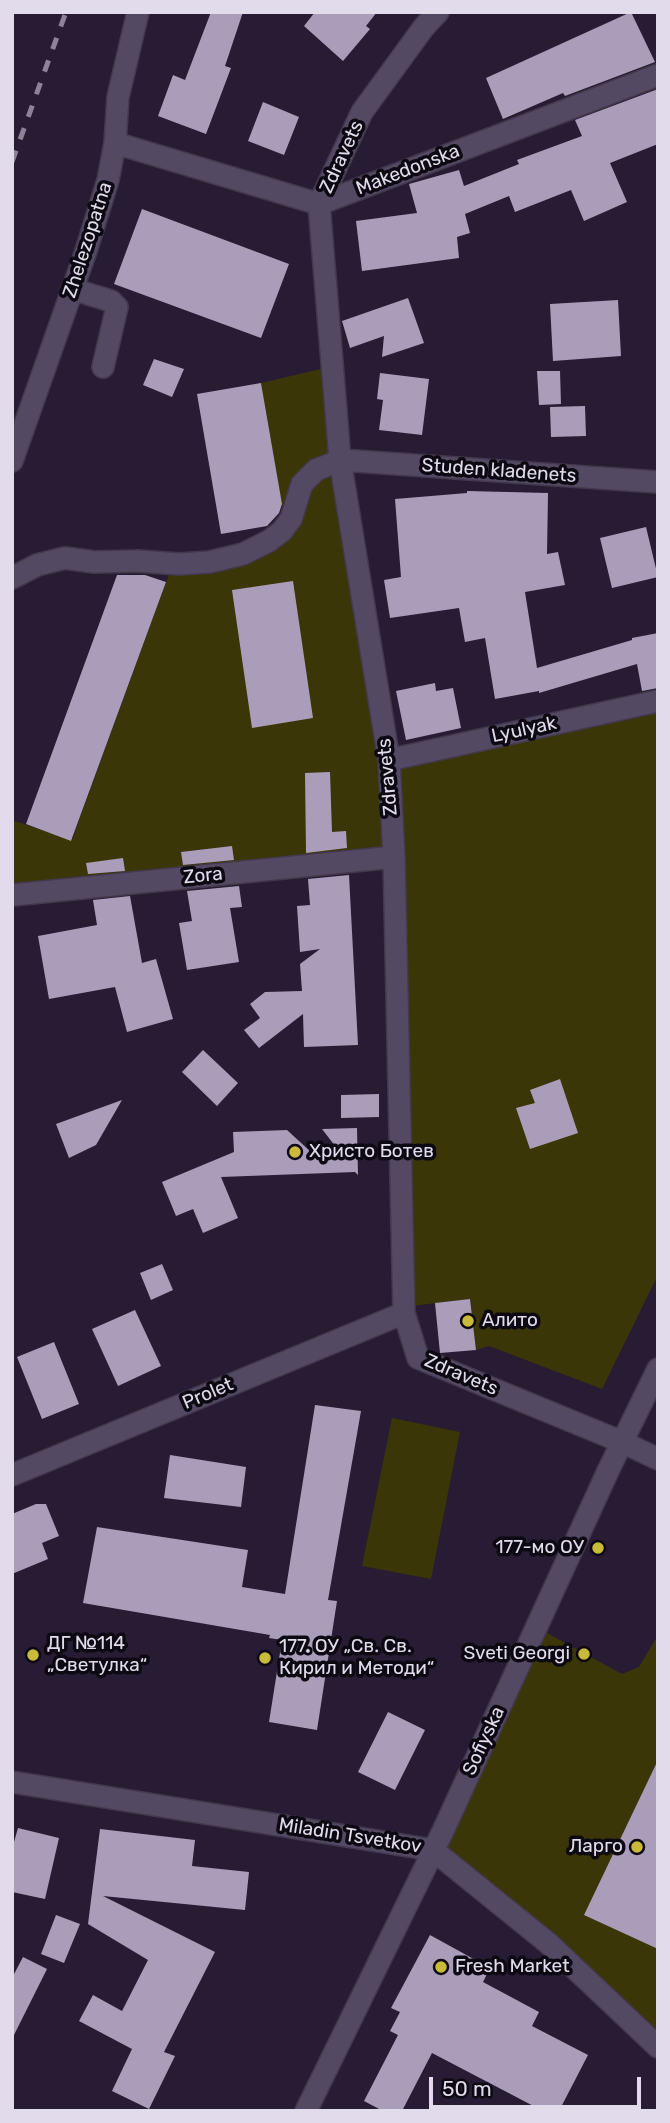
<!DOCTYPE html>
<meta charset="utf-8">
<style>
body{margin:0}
#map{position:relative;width:670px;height:2123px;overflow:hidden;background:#271c33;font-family:Rubik,sans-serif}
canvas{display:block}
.frame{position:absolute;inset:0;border:14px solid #e1dbeb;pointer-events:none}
.scale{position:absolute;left:429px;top:2077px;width:212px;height:32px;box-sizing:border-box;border:4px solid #e1dbeb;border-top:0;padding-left:9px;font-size:21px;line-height:24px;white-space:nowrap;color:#e1dbeb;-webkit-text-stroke:5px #0d0913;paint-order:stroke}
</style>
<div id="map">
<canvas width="670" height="2123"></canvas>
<div class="frame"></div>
<div class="scale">50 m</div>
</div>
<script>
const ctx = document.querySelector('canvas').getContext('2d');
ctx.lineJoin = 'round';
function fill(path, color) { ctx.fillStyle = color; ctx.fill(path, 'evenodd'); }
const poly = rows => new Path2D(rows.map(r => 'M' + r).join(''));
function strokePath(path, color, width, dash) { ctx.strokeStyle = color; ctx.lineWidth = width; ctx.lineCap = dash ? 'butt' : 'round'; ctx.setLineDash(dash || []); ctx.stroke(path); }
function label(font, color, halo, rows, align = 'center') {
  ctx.font = font + ' Rubik,sans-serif'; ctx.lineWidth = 7; ctx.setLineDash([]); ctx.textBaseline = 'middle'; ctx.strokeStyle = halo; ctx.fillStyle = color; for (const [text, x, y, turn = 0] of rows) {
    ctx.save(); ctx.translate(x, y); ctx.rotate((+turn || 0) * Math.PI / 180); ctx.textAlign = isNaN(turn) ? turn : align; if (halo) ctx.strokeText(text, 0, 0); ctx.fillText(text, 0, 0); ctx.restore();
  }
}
fill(poly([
 [333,366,389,760,658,701,658,1275,602,1389,489,1346,476,1350,470,1299,403,1307,394,857,12,895,12,820,72,840,166,582,175,563,210,562,285,523,261,383],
 [392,1418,460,1432,431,1579,362,1566],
 [536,1627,622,1674,639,1667,658,1635,658,2028,651,2041,433,1850]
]), '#3b3607');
fill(poly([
 [211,12,243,12,225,66,231,68,206,134,158,116,173,75,185,80],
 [315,12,377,12,366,26,370,29,343,61,304,26],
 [631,12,655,62,565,96,563,93,503,119,486,78],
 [658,89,658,144,610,163,627,202,584,221,571,190,515,212,509,196,465,214,470,233,457,237,459,258,362,271,356,221,417,213,409,184,459,170,464,186,519,164,517,160,582,136,575,120],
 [263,102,299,117,284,155,248,141],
 [142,209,289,264,261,338,114,284],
 [408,298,424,343,382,357,384,336,350,348,342,321],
 [618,300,621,356,553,361,550,304],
 [154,359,184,369,172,397,143,385],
 [537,371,560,371,561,404,539,405],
 [380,373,429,379,422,435,379,430,383,400,377,399],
 [261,383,282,504,279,513,267,526,221,534,197,394],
 [585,406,586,436,551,437,550,407],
 [467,491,548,493,547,554,558,552,565,585,525,592,537,668,632,640,632,638,658,633,658,688,642,691,637,664,539,693,539,691,495,699,485,638,465,642,459,608,390,618,384,580,401,577,395,499,467,493],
 [646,527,658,577,612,588,600,538],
 [117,575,145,575,166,582,71,841,26,824],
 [293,581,313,718,252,728,232,590],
 [435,683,436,691,453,688,461,728,406,740,396,691],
 [330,772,332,832,346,831,347,848,306,853,305,773],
 [232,846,234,860,183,865,181,852],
 [123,858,125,871,88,874,86,863],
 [349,875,358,1045,304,1047,303,1014,259,1048,244,1030,260,1018,250,1004,265,992,302,991,300,964,320,949,300,952,297,906,310,905,308,879],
 [239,886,242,907,230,908,239,962,187,970,179,923,192,921,187,891],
 [130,896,142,963,156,959,173,1019,127,1032,115,987,49,999,38,936,97,925,93,900],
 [203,1050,238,1083,217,1106,182,1072],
 [560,1079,578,1133,530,1149,516,1108,535,1103,530,1090],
 [379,1094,379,1117,341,1118,341,1095],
 [122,1100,96,1145,69,1158,56,1124],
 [357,1128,358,1175,355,1172,221,1177,238,1218,203,1233,193,1209,176,1216,162,1182,234,1152,233,1132,287,1130,324,1164,339,1151,322,1129],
 [162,1264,173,1290,151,1300,140,1273],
 [470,1299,476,1350,440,1353,435,1303],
 [135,1310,161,1366,118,1386,92,1329],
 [54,1342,79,1404,42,1419,17,1357],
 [315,1405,361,1411,328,1600,337,1601,317,1730,269,1722,282,1640,269,1638,270,1635,83,1603,97,1527,248,1550,242,1587,285,1594],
 [170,1455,246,1467,241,1507,164,1498],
 [36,1504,46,1504,59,1536,42,1543,48,1559,12,1574,12,1514],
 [388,1712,425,1730,395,1790,358,1772],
 [658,1760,658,1949,584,1915],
 [18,1828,59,1838,45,1899,12,1892,12,1849],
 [100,1829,195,1840,192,1866,249,1872,245,1910,103,1896,215,1952,164,2052,175,2056,149,2109,112,2091,132,2049,79,2021,93,1995,122,2011,148,1960,88,1924],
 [56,1915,80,1924,64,1963,41,1954],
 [430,1935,490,1968,483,1982,539,2012,532,2026,588,2055,559,2111,543,2111,432,2053,402,2111,383,2111,364,2101,398,2035,390,2031,400,2012,391,2008],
 [23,1957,47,1969,12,2039,12,1978]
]), '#aa9dba');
const minor = poly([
 [438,12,424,27,362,112,319,204,340,460,389,760,394,857,404,1313,418,1358,622,1442,658,1459],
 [115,143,319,204,658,75],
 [72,289,111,301,117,307,103,367],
 [12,461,86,251,108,180,115,143,118,97,138,12],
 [12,578,37,565,65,558,94,562,138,561,179,564,210,562,243,554,269,541,282,531,291,519,302,484,316,470,340,460,658,482],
 [389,760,658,701],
 [12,895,394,857],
 [12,1475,404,1313],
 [12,1782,433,1850,548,1943,658,2047],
 [306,2111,443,1831,608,1471,658,1369]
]);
strokePath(minor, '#42394c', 24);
strokePath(minor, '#544963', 21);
strokePath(poly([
 [12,162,66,12]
]), '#8c8397', 5, [12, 12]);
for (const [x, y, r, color] of [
 [295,1152,7,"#c9ba3a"],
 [468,1321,7,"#c9ba3a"],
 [598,1548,7,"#c9ba3a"],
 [584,1654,7,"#c9ba3a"],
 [33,1655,7,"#c9ba3a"],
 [265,1658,7,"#c9ba3a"],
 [637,1847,7,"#c9ba3a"],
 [441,1967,7,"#c9ba3a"]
]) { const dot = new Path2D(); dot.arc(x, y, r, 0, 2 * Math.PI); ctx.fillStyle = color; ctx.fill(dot); strokePath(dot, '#0d0913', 2.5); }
label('19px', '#e1dbeb', '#0d0913', [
 ["Zdravets",342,157,-65],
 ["Makedonska",408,170,-21],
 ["Zhelezopatna",88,240,-72],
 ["Studen kladenets",499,471,4],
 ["Lyulyak",524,730,-12],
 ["Zdravets",388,777,-95],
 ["Zora",203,876,-6],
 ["Zdravets",461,1375,23],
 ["Prolet",208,1394,-23],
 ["Sofiyska",484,1741,-65],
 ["Miladin Tsvetkov",350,1836,9]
]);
label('19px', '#e1dbeb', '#0d0913', [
 ["Христо Ботев",309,1152],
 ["Алито",482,1321],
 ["177-мо ОУ",584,1548,"right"],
 ["ДГ №114",47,1644],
 ["„Светулка“",47,1666],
 ["177. ОУ „Св. Св.",279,1647],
 ["Кирил и Методи“",279,1669],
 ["Sveti Georgi",570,1654,"right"],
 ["Ларго",623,1847,"right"],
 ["Fresh Market",455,1967]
], 'left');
</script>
